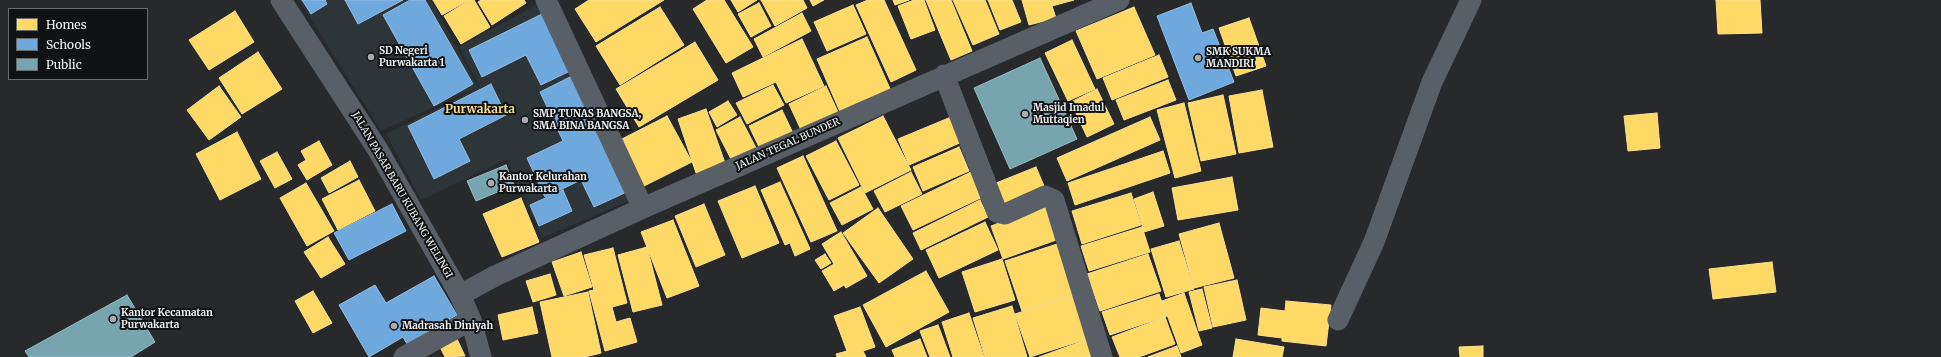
<!DOCTYPE html>
<style>
body{margin:0}
#map{position:relative;width:1941px;height:357px;overflow:hidden;background:#27292b;font-family:Merriweather,serif}
canvas{display:block}
.legend{position:absolute;left:8px;top:8px;width:140px;height:72px;box-sizing:border-box;background:#101213;border:1px solid #696c6d;margin:0;padding:5px 7px;list-style:none;font-size:12px;color:#eff2f3}
.legend li{display:flex;align-items:center;gap:8px;height:20px}
.legend b{width:20px;border:1px solid #696c6d}
</style>
<div id="map">
<canvas width="1941" height="357"></canvas>
<ul class="legend">
<li><b style="height:11px;background:#ffd966"></b>Homes</li>
<li><b style="height:11px;background:#6fa8dc"></b>Schools</li>
<li><b style="height:11px;background:#76a5af"></b>Public</li>
</ul>
</div>
<script>
const ctx = document.querySelector('canvas').getContext('2d');
ctx.lineJoin = 'round';
function fill(path, color) { ctx.fillStyle = color; ctx.fill(path, 'evenodd'); }
const poly = rows => new Path2D(rows.map(r => 'M' + r).join(''));
function strokePath(path, color, width, dash) { ctx.strokeStyle = color; ctx.lineWidth = width; ctx.lineCap = dash ? 'butt' : 'round'; ctx.setLineDash(dash || []); ctx.stroke(path); }
function label(font, color, halo, rows, align = 'center') {
  ctx.font = font + ' Merriweather,serif'; ctx.lineWidth = 4; ctx.setLineDash([]); ctx.textBaseline = 'middle'; ctx.strokeStyle = halo; ctx.fillStyle = color; for (const [text, x, y, turn = 0] of rows) {
    ctx.save(); ctx.translate(x, y); ctx.rotate((+turn || 0) * Math.PI / 180); ctx.textAlign = isNaN(turn) ? turn : align; if (halo) ctx.strokeText(text, 0, 0); ctx.fillText(text, 0, 0); ctx.restore();
  }
}
fill(poly([
 [299,0,302,0,311,14,327,4,325,0,345,0,358,24,403,0,410,0,473,84,425,0,431,0,478,87,381,131],
 [545,0,638,197,542,238,507,159,421,200,386,134,480,87,459,47],
 [542,14,570,71,541,85,526,55,482,77,469,50],
 [574,75,628,191,594,207,581,180,545,197,527,158,563,141,540,92],
 [491,84,506,115,459,139,434,178,408,126],
 [563,191,572,211,539,225,530,205]
]), '#2d3539');
const homes = poly([
 [433,0,469,0,442,15,433,0],
 [470,0,474,0,490,27,461,44,444,16,470,0],
 [481,0,524,0,526,3,492,25,478,2,481,0],
 [589,0,664,0,596,42,575,9,589,0],
 [707,0,724,0,753,47,726,63,693,9,707,0],
 [731,0,757,0,738,12,731,0],
 [761,0,803,0,807,8,775,26,761,0],
 [810,0,824,0,813,6,810,0],
 [868,0,884,0,916,70,891,82,856,5,868,0],
 [893,0,909,0,895,5,893,0],
 [914,0,924,0,935,30,911,39,898,6,914,0],
 [926,0,951,0,972,51,951,60,926,0],
 [953,0,985,0,999,34,973,45,953,0],
 [988,0,1012,0,1021,22,1000,30,988,0],
 [1022,0,1074,0,1052,6,1056,18,1029,25,1022,0],
 [1716,0,1760,0,1762,33,1718,34,1716,0],
 [759,3,771,26,751,37,738,14,759,3],
 [853,5,866,34,827,51,814,22,853,5],
 [660,7,684,45,620,85,596,46,660,7],
 [1134,7,1155,55,1097,79,1076,31,1134,7],
 [235,11,254,42,209,70,189,40,235,11],
 [802,13,811,31,763,57,754,39,802,13],
 [1249,18,1266,66,1236,76,1219,28,1249,18],
 [867,37,891,91,841,114,817,59,867,37],
 [802,39,824,86,786,103,776,82,743,97,732,73,802,39],
 [1072,40,1095,89,1068,101,1045,53,1072,40],
 [695,42,718,80,639,127,616,89,695,42],
 [258,52,282,89,242,114,219,78,258,52],
 [1159,55,1168,77,1112,100,1103,78,1159,55],
 [1168,80,1176,100,1124,120,1116,100,1168,80],
 [773,85,784,105,747,124,736,103,773,85],
 [219,86,241,117,209,140,187,110,219,86],
 [826,86,838,112,801,130,789,104,826,86],
 [1097,89,1114,124,1087,137,1071,102,1097,89],
 [1262,90,1273,147,1239,153,1229,96,1262,90],
 [1223,95,1236,154,1201,161,1188,103,1223,95],
 [728,101,737,115,717,127,709,112,728,101],
 [1184,103,1201,171,1175,178,1157,110,1184,103],
 [706,109,725,163,696,173,678,119,706,109],
 [782,110,793,133,760,149,749,126,782,110],
 [1657,113,1660,148,1628,151,1624,116,1657,113],
 [667,116,692,162,640,188,616,142,667,116],
 [883,116,911,170,865,193,838,138,883,116],
 [740,117,756,148,732,161,716,130,740,117],
 [951,117,962,142,909,165,898,139,951,117],
 [1150,117,1160,140,1067,181,1057,158,1150,117],
 [237,132,261,179,220,200,196,154,237,132],
 [319,141,332,165,307,180,298,165,306,160,301,151,319,141],
 [836,141,859,185,829,200,806,156,836,141],
 [959,147,969,171,923,191,913,167,959,147],
 [1163,151,1170,173,1075,205,1068,183,1163,151],
 [277,152,292,179,275,188,260,161,277,152],
 [803,156,837,231,811,242,777,168,803,156],
 [350,161,358,177,329,193,321,178,350,161],
 [1036,167,1047,193,1001,211,991,185,1036,167],
 [975,170,987,195,913,230,901,206,975,170],
 [911,172,922,194,885,212,874,191,911,172],
 [1232,177,1238,210,1178,220,1172,188,1232,177],
 [359,180,375,211,338,230,322,199,359,180],
 [780,182,810,249,795,256,790,243,785,245,761,190,780,182],
 [306,183,334,231,307,246,280,198,306,183],
 [755,186,779,243,742,258,718,201,755,186],
 [861,187,873,209,842,225,830,203,861,187],
 [1153,192,1164,226,1144,232,1134,199,1153,192],
 [1131,193,1141,225,1082,244,1072,211,1131,193],
 [521,198,539,242,502,257,483,214,521,198],
 [980,200,988,217,921,250,913,233,980,200],
 [704,204,725,255,696,267,675,216,704,204],
 [1047,205,1059,239,1003,259,991,226,1047,205],
 [878,208,913,259,879,283,843,233,878,208],
 [673,220,699,286,667,298,641,232,673,220],
 [985,222,998,250,939,278,926,250,985,222],
 [1219,223,1234,278,1194,288,1179,234,1219,223],
 [1142,227,1150,252,1089,271,1081,246,1142,227],
 [841,232,867,276,846,288,844,285,834,291,822,271,834,264,822,244,841,232],
 [328,237,345,264,321,278,304,252,328,237],
 [1179,241,1194,289,1166,297,1151,249,1179,241],
 [1060,243,1077,293,1022,311,1005,261,1060,243],
 [647,247,662,305,633,312,618,255,647,247],
 [613,248,627,303,612,307,616,322,630,318,637,342,605,351,589,291,594,290,584,255,613,248],
 [581,252,592,287,564,296,552,262,581,252],
 [825,254,831,263,821,269,815,260,825,254],
 [1148,254,1161,291,1100,311,1087,274,1148,254],
 [1002,259,1015,300,975,312,962,272,1002,259],
 [1772,262,1776,292,1713,299,1709,269,1772,262],
 [926,271,949,312,886,347,863,305,926,271],
 [550,274,556,295,533,302,526,281,550,274],
 [1237,280,1246,320,1213,327,1204,287,1237,280],
 [1202,289,1212,328,1199,331,1189,292,1202,289],
 [313,291,332,323,313,333,295,301,313,291],
 [588,292,601,353,585,357,552,357,540,302,588,292],
 [1184,293,1202,345,1181,353,1162,301,1184,293],
 [1076,294,1090,338,1030,357,1015,314,1076,294],
 [1159,294,1167,316,1110,335,1102,312,1159,294],
 [1286,301,1331,305,1326,346,1282,341,1282,338,1258,335,1261,308,1285,311,1286,301],
 [1012,306,1027,357,985,357,973,318,1012,306],
 [532,307,538,333,503,340,498,315,532,307],
 [860,307,875,347,863,351,866,357,837,357,836,354,847,351,834,316,860,307],
 [969,313,984,357,953,357,942,322,969,313],
 [1165,317,1175,344,1139,357,1120,357,1112,337,1165,317],
 [938,325,950,357,930,357,920,331,938,325],
 [1091,338,1098,357,1039,357,1091,338],
 [457,339,465,356,445,357,440,347,457,339],
 [920,339,927,357,895,357,892,350,920,339],
 [1236,339,1284,347,1282,357,1233,357,1236,339],
 [1177,346,1181,357,1148,357,1177,346],
 [1483,346,1483,357,1460,357,1459,347,1483,346]
]);
fill(homes, '#ffd966');
strokePath(homes, '#fae090', 1);
const schools = poly([
 [302,0,325,0,327,4,311,14,302,0],
 [345,0,403,0,358,24,345,0],
 [410,0,425,0,473,84,434,106,383,15,410,0],
 [1191,3,1202,33,1213,29,1234,82,1189,100,1157,16,1191,3],
 [542,14,570,71,541,85,526,55,482,77,469,50,542,14],
 [574,75,629,191,594,207,581,180,545,197,527,158,563,141,540,92,574,75],
 [491,84,506,115,459,139,470,161,434,179,408,126,491,84],
 [563,190,572,211,539,226,530,205,563,190],
 [392,204,406,231,349,260,334,233,392,204],
 [434,276,457,315,407,344,403,337,369,357,339,305,375,285,386,303,434,276]
]);
fill(schools, '#6fa8dc');
strokePath(schools, '#95bee3', 1);
const public = poly([
 [1040,58,1077,139,1010,169,974,88,1040,58],
 [506,165,514,185,476,201,467,181,506,165],
 [127,295,155,342,131,357,29,357,25,351,127,295]
]);
fill(public, '#76a5af');
strokePath(public, '#9abcc3', 1);
strokePath(poly([
 [281,0,378,150,460,295,471,320,481,357],
 [546,0,643,208],
 [944,75,997,212,1005,214,1045,196,1054,200,1102,357],
 [460,295,495,276,643,208,1119,0],
 [1338,320,1374,242,1432,82,1471,0],
 [404,357,471,320]
]), '#595f67', 21);
for (const [x, y, r, color] of [
 [371,57,4,"#a9acad"],
 [1198,58,4,"#a9acad"],
 [1025,114,4,"#a9acad"],
 [525,120,4,"#a9acad"],
 [491,183,4,"#a9acad"],
 [113,319,4,"#a9acad"],
 [394,326,4,"#a9acad"]
]) { const dot = new Path2D(); dot.arc(x, y, r, 0, 2 * Math.PI); ctx.fillStyle = color; ctx.fill(dot); strokePath(dot, '#101213', 1.5); }
label('bold 10px', '#eff2f3', '#101213', [
 ["SD Negeri",379,51],
 ["Purwakarta 1",379,63],
 ["SMK SUKMA",1206,52],
 ["MANDIRI",1206,64],
 ["Masjid Imadul",1033,108],
 ["Muttaqien",1033,120],
 ["SMP TUNAS BANGSA,",533,114],
 ["SMA BINA BANGSA",533,126],
 ["Kantor Kelurahan",499,177],
 ["Purwakarta",499,189],
 ["Kantor Kecamatan",121,313],
 ["Purwakarta",121,325],
 ["Madrasah Diniyah",402,326]
], 'left');
label('10px', '#eff2f3', '#101213', [
 ["JALAN TEGAL BUNDER",788,144,-24],
 ["JALAN PASAR BARU KUBANG WELINGI",402,195,60]
]);
label('bold 12px', '#fade92', '#101213', [
 ["Purwakarta",480,110]
]);
</script>
